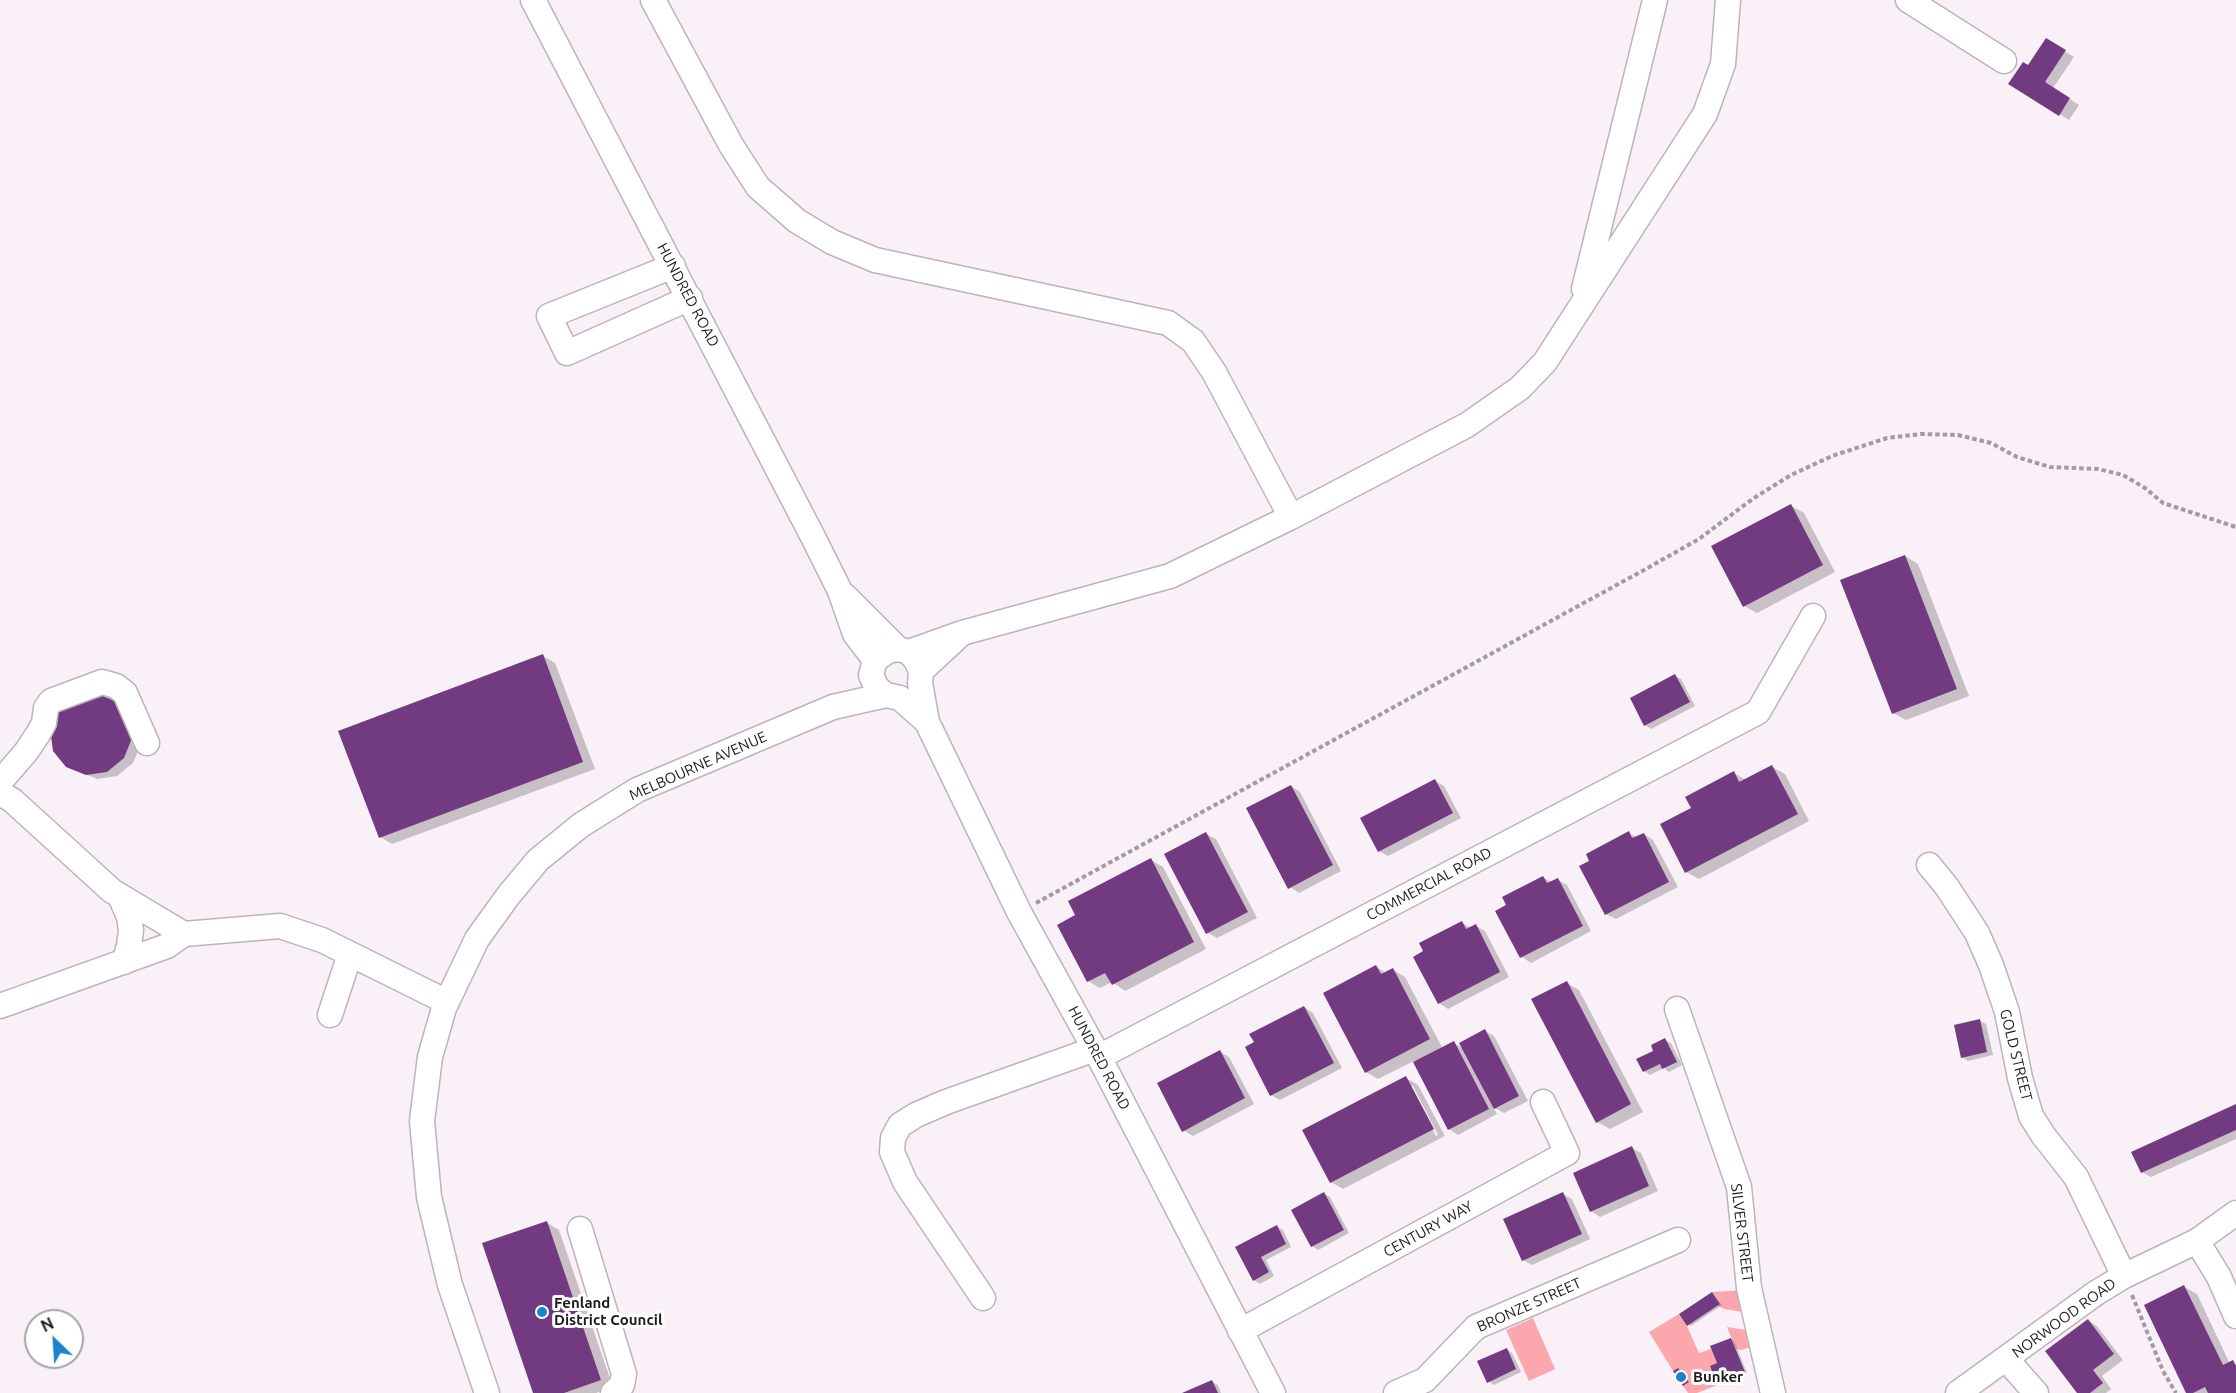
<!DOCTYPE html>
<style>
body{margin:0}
#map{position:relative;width:2236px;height:1393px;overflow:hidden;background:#faf0f7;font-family:Ubuntu,sans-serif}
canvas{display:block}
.north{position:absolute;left:24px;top:1309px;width:60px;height:60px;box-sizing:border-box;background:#fff;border:2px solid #a5a4a5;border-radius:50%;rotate:335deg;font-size:16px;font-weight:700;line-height:24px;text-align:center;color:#1e1b1d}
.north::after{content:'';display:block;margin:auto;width:21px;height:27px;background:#1884ce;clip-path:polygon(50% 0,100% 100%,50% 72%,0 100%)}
</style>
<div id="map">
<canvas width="2236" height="1393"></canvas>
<div class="north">N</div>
</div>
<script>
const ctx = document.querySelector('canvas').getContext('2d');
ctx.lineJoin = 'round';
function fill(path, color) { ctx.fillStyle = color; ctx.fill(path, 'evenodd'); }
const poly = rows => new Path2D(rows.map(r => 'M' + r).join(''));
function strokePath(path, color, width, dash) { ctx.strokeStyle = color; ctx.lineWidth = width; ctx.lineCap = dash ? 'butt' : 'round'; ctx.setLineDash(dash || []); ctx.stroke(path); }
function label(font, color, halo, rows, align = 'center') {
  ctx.font = font + ' Ubuntu,sans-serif'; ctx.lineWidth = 6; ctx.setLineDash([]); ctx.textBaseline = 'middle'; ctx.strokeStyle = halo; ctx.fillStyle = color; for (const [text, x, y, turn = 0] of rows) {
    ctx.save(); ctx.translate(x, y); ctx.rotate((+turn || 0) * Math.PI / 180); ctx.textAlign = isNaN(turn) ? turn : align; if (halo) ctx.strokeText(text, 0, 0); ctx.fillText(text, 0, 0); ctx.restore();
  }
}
fill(poly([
 [1746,1290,1749,1313,1724,1309,1717,1305,1720,1303,1712,1292],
 [1679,1314,1687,1326,1699,1353,1711,1349,1717,1363,1710,1367,1717,1385,1697,1393,1688,1393,1683,1386,1689,1382,1678,1368,1673,1371,1649,1332],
 [1533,1318,1555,1369,1529,1381,1506,1330],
 [1727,1327,1752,1331,1755,1346,1741,1350,1736,1349]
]), '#fca7ae');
fill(poly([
 [2046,40,2074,57,2053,88,2079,105,2069,120,2010,83,2028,67],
 [1791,506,1804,513,1835,572,1757,613,1744,606],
 [1905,556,1918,564,1969,696,1906,720,1893,713],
 [543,656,555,663,595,769,392,844,380,837],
 [1675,676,1681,679,1695,706,1651,729,1645,725],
 [115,702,125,708,141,744,133,763,117,776,97,779,67,766],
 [1772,767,1785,774,1809,821,1699,879,1686,872,1693,808,1734,773,1746,780],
 [1435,781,1444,786,1461,818,1388,856,1379,851],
 [1291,786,1300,792,1341,871,1299,893,1290,887],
 [1629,833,1637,838,1644,834,1653,840,1678,887,1616,919,1606,914],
 [1206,834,1216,839,1257,918,1217,938,1208,933],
 [1151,860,1163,867,1206,949,1125,991,1112,982,1100,988,1088,981,1078,916],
 [1543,877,1552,883,1558,880,1567,885,1591,931,1531,963,1522,957,1497,911],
 [1462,923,1471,928,1476,926,1485,931,1509,977,1448,1009,1439,1003],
 [1376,967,1386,973,1393,970,1405,977,1443,1049,1454,1043,1464,1049,1485,1031,1494,1036,1528,1101,1504,1113,1493,1107,1497,1114,1458,1135,1449,1129,1414,1061,1378,1079,1366,1072],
 [1567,983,1579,990,1643,1112,1610,1129,1597,1122],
 [1304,1007,1313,1013,1342,1068,1280,1100,1271,1095],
 [1980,1021,1986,1024,1993,1055,1968,1061,1962,1057],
 [1665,1040,1671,1043,1682,1065,1669,1072,1664,1068,1650,1075,1644,1071,1639,1060,1655,1052],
 [1220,1052,1229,1057,1254,1104,1193,1136,1183,1130],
 [1406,1078,1418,1085,1445,1136,1343,1189,1331,1182],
 [1410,1086,1413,1086,1438,1135,1436,1136],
 [2236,1106,2236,1139,2151,1177,2142,1172],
 [1632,1148,1641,1153,1658,1191,1600,1217,1591,1211],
 [1324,1194,1330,1197,1349,1233,1318,1250,1312,1246],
 [1563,1194,1572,1199,1590,1239,1532,1265,1523,1260],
 [547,1223,559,1230,613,1387,596,1393,535,1393],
 [1277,1227,1283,1230,1291,1247,1266,1260,1274,1276,1260,1284,1254,1280,1237,1248],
 [2184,1287,2197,1294,2230,1364,2236,1364,2236,1393,2188,1393],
 [1713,1294,1722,1305,1691,1326,1688,1324],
 [2088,1321,2097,1326,2123,1360,2102,1376,2111,1389,2106,1393,2079,1393],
 [1731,1339,1734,1341,1747,1373,1720,1383,1718,1382],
 [1506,1349,1512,1353,1521,1372,1494,1385,1488,1381],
 [1212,1382,1218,1385,1221,1393,1187,1393]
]), '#0003');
fill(poly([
 [2046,38,2066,50,2045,82,2070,98,2059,116,2008,84,2023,62,2028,65],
 [1791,504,1823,565,1743,607,1711,546],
 [1905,555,1957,689,1892,714,1840,580],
 [543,654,583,762,379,838,338,731],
 [1675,674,1690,702,1644,726,1630,698],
 [96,693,115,701,132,738,124,758,107,772,86,775,66,767,53,751,50,729,58,710],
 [1772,765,1798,814,1685,873,1660,824,1691,808,1685,797,1734,771,1739,782],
 [1435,779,1453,813,1378,852,1360,818],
 [1291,785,1333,865,1288,889,1246,808],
 [1629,831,1632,838,1644,833,1669,882,1605,915,1579,866,1589,861,1586,854],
 [1206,832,1248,912,1206,934,1164,854],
 [1151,858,1194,942,1112,985,1105,973,1087,982,1057,925,1075,915,1068,901],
 [1543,876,1547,883,1558,878,1583,926,1520,958,1495,911,1506,905,1502,897],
 [1462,921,1466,929,1476,924,1500,972,1438,1004,1413,957,1423,951,1419,943],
 [1376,965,1381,974,1393,968,1430,1039,1365,1073,1323,993],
 [1567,981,1631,1104,1596,1123,1531,999],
 [1304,1006,1334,1063,1270,1096,1245,1047,1254,1042,1249,1034],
 [1980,1019,1987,1052,1961,1058,1954,1025],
 [1485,1029,1519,1096,1494,1109,1459,1043],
 [1665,1038,1677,1062,1662,1069,1660,1064,1643,1072,1636,1059,1653,1051,1651,1045],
 [1454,1041,1489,1109,1448,1130,1413,1062],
 [1220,1050,1245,1098,1182,1132,1157,1083],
 [1406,1076,1434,1129,1330,1183,1302,1130],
 [2236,1104,2236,1130,2141,1173,2131,1152],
 [1632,1146,1649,1186,1590,1212,1573,1173],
 [1324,1192,1344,1230,1311,1247,1291,1210],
 [1563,1192,1582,1234,1522,1261,1503,1219],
 [547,1221,601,1380,564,1393,533,1393,482,1243],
 [1277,1225,1286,1244,1261,1257,1269,1272,1253,1281,1235,1247],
 [2184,1285,2223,1365,2233,1360,2236,1366,2236,1393,2208,1393,2205,1387,2193,1393,2186,1393,2144,1305],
 [1712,1292,1720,1304,1687,1326,1679,1314],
 [2088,1319,2114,1354,2093,1370,2103,1383,2090,1393,2077,1393,2045,1351],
 [1731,1338,1745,1372,1716,1383,1710,1366,1717,1363,1710,1346],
 [1507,1348,1516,1369,1487,1383,1477,1361],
 [1678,1368,1689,1382,1683,1386,1673,1371],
 [1212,1380,1218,1393,1182,1393]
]), '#723a80');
const minor = poly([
 [533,0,813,537,840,591,855,634,875,660],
 [653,0,731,145,758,187,797,221,832,242,875,260,1168,323,1193,341,1214,372,1291,517],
 [1908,0,2004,61],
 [673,266,549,316,567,353,690,298],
 [1584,289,1655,0],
 [845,596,898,649],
 [962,633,1170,576,1291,517,1467,425,1520,388,1545,362,1705,114,1723,64,1728,0],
 [909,652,962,633,921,671],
 [927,722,900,698,886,695,877,688,871,675,875,660,888,651,898,649,909,652,916,660,921,671,920,683,927,722,1019,912,1099,1057,1273,1393],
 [0,782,26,752,38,734,44,723,46,708,51,701,102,682,116,686,125,693,147,743],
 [0,793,12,800,112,891,184,934],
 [1929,865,1947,887,1977,933,1991,965,2007,1012,2020,1078,2031,1116,2043,1135,2076,1177,2124,1276],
 [120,896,129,917,131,930,129,946,124,962],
 [0,1006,167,946,184,934,280,926,322,940,447,1002],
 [1677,1009,1739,1187,1749,1288,1773,1393],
 [330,1015,350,954],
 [1099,1057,1758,712,1813,616],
 [580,1229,624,1374,622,1385,613,1393],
 [2197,1241,2219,1277,2236,1316],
 [983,1298,905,1182,892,1152,893,1138,900,1125,916,1115,946,1102,1095,1049],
 [1240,1331,1567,1153,1543,1102],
 [2006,1359,2036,1393],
 [487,1393,450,1285,429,1197,422,1121,430,1057,444,1008,477,939,508,896,538,860,581,825,637,790,833,707,886,695],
 [1396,1393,1425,1380,1476,1327,1678,1240],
 [1958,1393,2096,1293,2124,1276,2197,1241,2236,1213]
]);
strokePath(minor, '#bdb3ba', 27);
strokePath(poly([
 [1036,903,1644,570,1699,539,1754,498,1791,475,1832,456,1887,438,1921,434,1958,435,1991,443,2017,457,2050,467,2098,469,2123,475,2145,488,2163,503,2236,527],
 [2132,1295,2163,1371,2176,1393]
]), '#a29ba0', 4, [4.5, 3]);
strokePath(minor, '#fff', 24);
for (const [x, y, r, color] of [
 [542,1312,6,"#1884ce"],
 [1681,1377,6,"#1884ce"]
]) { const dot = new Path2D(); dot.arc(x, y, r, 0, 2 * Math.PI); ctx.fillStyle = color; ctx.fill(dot); strokePath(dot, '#fff', 2); }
label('15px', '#1e1b1d', '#fff', [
 ["HUNDRED ROAD",688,295,62],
 ["MELBOURNE AVENUE",698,766,-24],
 ["COMMERCIAL ROAD",1429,884,-28],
 ["GOLD STREET",2016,1055,76],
 ["HUNDRED ROAD",1099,1058,62],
 ["CENTURY WAY",1428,1229,-29],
 ["SILVER STREET",1742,1233,83],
 ["BRONZE STREET",1529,1305,-24],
 ["NORWOOD ROAD",2064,1318,-36]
]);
label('bold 15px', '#1e1b1d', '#fff', [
 ["Fenland",554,1303],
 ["District Council",554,1320],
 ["Bunker",1693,1377]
], 'left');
</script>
